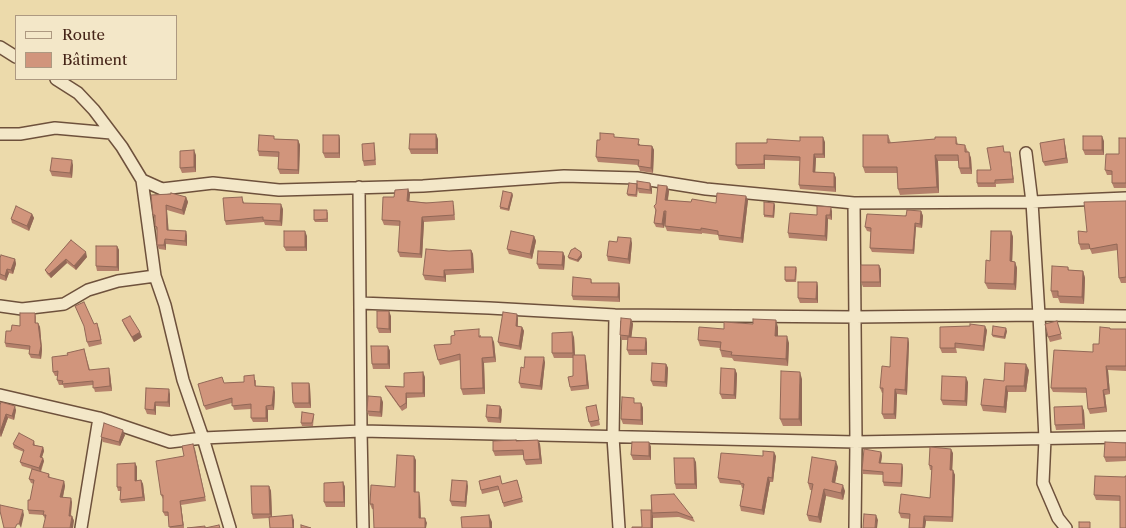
<!DOCTYPE html>
<meta charset="utf-8">
<style>
body{margin:0}
#map{position:relative;width:1126px;height:528px;overflow:hidden;background:#ecdaab;font-family:"Libre Caslon Text",serif}
canvas{display:block}
.legend{position:absolute;left:15px;top:15px;width:162px;height:65px;box-sizing:border-box;background:#f3e7c8;border:1px solid #ad9981;margin:0;padding:6px 9px;list-style:none;font-size:15px;color:#442317}
.legend li{display:flex;align-items:center;gap:10px;height:25px}
.legend b{width:25px;border:1px solid #ad9981}
</style>
<div id="map">
<canvas width="1126" height="528"></canvas>
<ul class="legend">
<li><b style="height:6px;background:#f3e7c8"></b>Route</li>
<li><b style="height:14px;background:#d1957c"></b>Bâtiment</li>
</ul>
</div>
<script>
const ctx = document.querySelector('canvas').getContext('2d');
ctx.lineJoin = 'round';
const poly = rows => new Path2D(rows.map(r => 'M' + r).join(''));
function strokePath(path, color, width, dash) { ctx.strokeStyle = color; ctx.lineWidth = width; ctx.lineCap = dash ? 'butt' : 'round'; ctx.setLineDash(dash || []); ctx.stroke(path); }
function fill(path, color) { ctx.fillStyle = color; ctx.fill(path, 'evenodd'); }
const minor = poly([
 [0,47,16,57],
 [56,79,78,93,94,110,122,147,142,180,155,276,165,305,183,380,203,438,230,528],
 [0,134,20,134,55,128,111,133],
 [1026,153,1032,202,1039,315,1045,439,1043,483,1058,518,1066,528],
 [142,180,162,189,213,183,279,190,423,186,564,176,637,178,706,189,854,203,1032,202,1126,198],
 [359,187,361,431,363,528],
 [854,203,856,442,855,528],
 [360,303,489,308,615,315,855,317,1039,315,1126,316],
 [0,306,22,309,64,304,88,290,118,281,155,276],
 [615,315,613,437,619,528],
 [0,395,99,418,170,442,203,438,361,431,856,442,1126,437],
 [81,528,99,418]
]);
strokePath(minor, '#6e513c', 14);
strokePath(minor, '#f3e7c8', 11);
fill(poly([
 [339,135,340,140,340,158,325,158,323,153],
 [888,135,891,143,956,137,958,145,965,145,968,152,971,158,972,174,961,174,959,168,959,161,938,161,939,193,900,195,898,189,897,173,865,173,863,167],
 [615,137,640,144,640,145,652,146,654,150,653,173,640,171,638,165,598,162,596,157,600,140],
 [1126,138,1126,188,1114,188,1112,183,1112,175,1107,175,1105,170,1119,154],
 [276,139,298,140,300,145,299,174,280,174,278,169,278,157,259,156,258,151],
 [438,139,438,154,411,154,409,149],
 [1104,141,1104,155,1085,155,1083,150],
 [825,142,825,158,816,158,815,172,834,173,836,178,836,192,800,189,799,185,800,161,765,160,765,169,738,169,736,165,736,143],
 [374,143,375,148,376,165,364,166,363,161],
 [1065,144,1068,163,1045,166,1043,162],
 [1004,150,1004,152,1011,156,1014,183,996,184,996,187,978,187,977,183,991,170],
 [196,155,196,172,182,173,180,168],
 [73,165,72,178,52,176,50,171],
 [650,183,652,188,652,194,639,193,638,190,637,197,628,196,627,194,637,184],
 [667,186,669,191,668,200,691,202,716,203,748,200,743,243,719,240,718,235,702,233,702,234,667,231,665,226,666,216,664,228,656,227,654,223,656,204],
 [408,189,410,194,409,201,454,205,455,220,424,222,422,258,400,257,398,252,400,226,384,225,382,220,394,197],
 [151,195,186,197,188,202,184,215,167,210,168,230,186,231,187,236,187,246,166,244,166,250,159,249,157,245,157,231,155,226,155,219,153,215],
 [513,195,509,211,500,209,500,207],
 [244,201,244,203,283,209,282,226,265,225,264,222,226,225,225,221],
 [1126,201,1126,283,1121,283,1119,278,1118,250,1092,254,1090,249,1081,250,1079,244,1087,232],
 [775,205,774,218,764,217,764,215],
 [832,211,832,220,828,219,827,241,789,238,788,233,817,215],
 [921,211,923,216,922,228,916,227,914,254,872,252,870,248,871,232,867,231,865,227],
 [328,212,328,222,315,222,314,220],
 [32,214,34,218,29,231,12,223,11,219],
 [1011,231,1013,237,1012,261,1015,262,1017,268,1016,290,988,289,985,283,990,261],
 [307,236,307,251,286,251,284,247],
 [534,236,536,241,532,259,509,254,507,249],
 [71,240,87,257,76,270,67,263,51,278,47,274,45,270],
 [632,243,630,264,608,261,607,256],
 [117,246,119,250,119,271,97,271,96,266],
 [471,250,473,254,474,273,446,275,446,282,425,280,423,275,449,251],
 [563,252,565,257,564,270,539,269,537,264],
 [582,254,582,257,578,262,569,259,568,257],
 [0,258,15,259,16,264,13,274,9,273,6,281,0,279],
 [796,267,797,270,796,282,786,282,785,280],
 [1068,267,1069,270,1083,271,1085,278,1084,304,1060,303,1058,298,1053,298,1051,291],
 [881,269,881,287,863,287,861,282],
 [591,279,592,283,619,283,620,288,620,302,573,300,572,296],
 [817,282,818,287,818,303,800,303,798,298],
 [35,313,36,317,36,323,38,323,40,327,42,350,41,359,31,358,29,354,30,350,6,347,5,343,11,331,20,326],
 [391,316,391,333,379,333,377,328],
 [518,318,518,326,522,327,524,331,521,350,500,346,498,342],
 [631,319,633,324,631,337,646,338,647,343,647,355,629,355,627,350,628,340,622,340,620,335],
 [122,320,142,337,134,342,124,325],
 [1057,321,1062,339,1050,342,1048,337],
 [94,324,99,328,102,344,89,347,87,342],
 [778,327,778,336,789,343,788,366,734,361,732,358,722,357,720,350,720,348,700,346,698,340,724,329],
 [1110,328,1110,329,1126,329,1126,371,1108,370,1110,394,1105,395,1107,412,1090,414,1088,409,1087,393,1053,392,1051,388,1093,352,1099,344],
 [987,330,984,351,956,348,957,353,942,353,940,348],
 [1007,331,1005,339,993,337,992,335],
 [481,335,481,337,494,342,496,362,484,363,485,394,463,395,461,389,460,360,440,365,438,360,451,344],
 [574,337,575,355,586,359,589,389,571,391,570,387,573,376,573,358,554,358,552,353],
 [908,338,909,343,907,395,897,394,896,419,884,419,882,414,883,393,882,393,880,388,890,367],
 [388,346,390,351,390,369,373,369,372,364],
 [84,349,90,370,110,373,112,391,95,392,93,385,64,388,63,385,59,385,57,380,58,376,55,376,53,372,68,355],
 [545,362,542,390,521,388,519,383,524,368],
 [666,364,668,368,667,387,653,386,651,381],
 [735,369,737,374,736,399,722,399,720,394],
 [1029,370,1026,392,1008,392,1006,413,983,411,981,405,1004,381],
 [425,377,425,397,407,398,407,408,402,411,387,390,385,386,404,387],
 [802,379,802,426,783,426,780,419],
 [256,380,256,386,275,392,274,410,268,410,268,422,253,422,251,418,251,409,234,410,232,403,206,410,204,406,224,383,244,382],
 [968,382,967,406,943,405,941,400],
 [309,383,310,387,311,408,295,408,293,403],
 [146,388,170,394,170,407,156,406,156,415,147,414,145,409],
 [383,402,382,417,369,416,367,411],
 [636,403,641,403,643,408,643,425,623,424,621,419],
 [0,405,16,410,14,420,8,418,1,437,0,436],
 [596,405,600,425,591,427,589,422],
 [500,406,502,410,501,423,488,422,486,417],
 [1082,406,1084,411,1085,429,1056,430,1055,425],
 [314,414,314,416,313,426,302,426,301,423],
 [125,435,120,446,103,442,101,437],
 [538,440,540,444,542,464,526,465,524,460,524,455,495,456,493,451,516,441],
 [34,441,35,445,43,447,44,451,42,457,44,461,41,472,49,474,50,478,64,481,65,486,63,497,72,502,71,516,72,516,74,521,45,519,43,515,29,514,28,510,34,484,31,483,29,479,32,469,22,466,20,462,24,452,14,448,13,444],
 [649,442,651,447,651,460,633,460,631,455],
 [1126,443,1126,461,1106,462,1104,457],
 [193,444,206,501,181,505,184,528,170,528,168,516,165,516,163,512,163,499,161,495,184,456],
 [881,452,882,456,881,463,902,464,903,468,902,487,884,486,883,482,883,475,863,474,862,470],
 [953,453,952,470,955,475,953,522,926,521,925,528,909,528,910,519,901,518,899,513,930,498,932,470,930,470,929,465],
 [776,456,773,482,770,482,764,515,741,511,740,506,743,488,742,488,741,485,720,483,718,478],
 [416,460,416,492,420,497,421,518,427,523,372,509,370,504,395,487],
 [696,462,697,489,676,489,675,484],
 [135,463,137,467,137,481,141,480,143,484,145,501,121,503,120,500,121,491,118,491,117,487],
 [838,467,835,483,845,491,843,500,826,496,821,523,809,521,807,515,812,490,810,490,808,483],
 [1125,477,1120,501,1096,500,1094,495],
 [517,480,523,502,504,507,499,490,482,494,481,490],
 [343,482,345,487,345,507,326,507,324,502],
 [269,486,271,491,272,517,294,520,294,528,270,528,269,518,253,519,252,514],
 [468,486,466,507,452,506,450,501],
 [651,495,693,518,695,522,679,517,653,518,653,516,653,528,632,528,642,527,651,510]
]), '#b4806b');
fill(poly([
 [436,134,438,139,438,154,436,149],
 [339,135,340,140,340,158,339,153],
 [1102,136,1104,141,1104,155,1102,150],
 [823,137,825,142,825,158,823,154],
 [1064,139,1065,144,1068,163,1066,158],
 [298,140,300,145,299,174,298,170],
 [652,146,654,150,653,173,651,168],
 [194,150,196,155,196,172,194,167],
 [969,152,971,158,972,174,970,168],
 [1010,152,1011,156,1014,183,1013,179],
 [814,154,816,158,815,177,813,172],
 [764,155,765,160,765,169,764,164],
 [935,155,938,161,939,193,937,187],
 [72,160,73,165,72,178,70,173],
 [834,173,836,178,836,192,834,187],
 [650,183,652,188,652,194,650,190],
 [667,186,669,191,667,204,665,200],
 [408,189,410,194,409,205,407,201],
 [512,193,513,195,509,211,508,209],
 [746,196,748,200,743,243,741,238],
 [186,197,188,202,184,215,182,210],
 [774,203,775,205,774,218,773,216],
 [281,204,283,209,282,226,280,221],
 [166,205,167,210,169,234,167,230],
 [831,207,832,211,832,220,830,215],
 [664,211,666,216,664,228,662,224],
 [921,211,923,216,922,228,920,224],
 [32,214,34,218,29,231,27,226],
 [826,215,828,219,827,241,825,236],
 [422,217,424,222,422,258,420,254],
 [915,223,916,227,914,254,913,250],
 [186,231,187,236,187,246,185,241],
 [305,231,307,236,307,251,305,247],
 [1011,231,1013,237,1012,268,1010,261],
 [534,236,536,241,532,259,530,254],
 [631,238,632,243,630,264,628,259],
 [165,239,166,244,166,250,164,245],
 [117,246,119,250,119,271,117,267],
 [471,250,473,254,474,273,472,269],
 [86,252,87,257,76,270,74,266],
 [563,252,565,257,564,270,562,265],
 [581,252,582,257,578,262,577,260],
 [15,259,16,264,13,274,11,270],
 [66,259,67,263,51,278,49,274],
 [1015,262,1017,268,1016,290,1014,284],
 [879,265,881,269,881,287,880,282],
 [7,269,9,273,6,281,5,276],
 [444,270,446,275,446,282,444,277],
 [1083,271,1085,278,1084,304,1082,297],
 [817,282,818,287,818,303,816,299],
 [619,283,620,288,620,302,618,297],
 [389,311,391,316,391,333,389,329],
 [517,314,518,318,517,330,516,326],
 [631,319,633,324,631,341,629,336],
 [776,320,778,327,778,342,775,336],
 [38,323,40,327,42,350,41,359,39,355],
 [985,326,987,330,984,351,983,346],
 [522,327,524,331,521,350,519,346],
 [1006,328,1007,331,1005,339,1004,337],
 [140,332,142,337,134,342,132,337],
 [572,332,574,337,575,357,573,353],
 [787,336,789,343,788,366,786,359],
 [492,337,494,342,496,362,494,357],
 [646,338,647,343,647,355,645,350],
 [908,338,909,343,907,395,905,390],
 [388,346,390,351,390,369,388,364],
 [585,355,586,359,589,389,587,385],
 [544,357,545,362,542,390,540,386],
 [482,358,484,363,485,394,483,388],
 [666,364,668,368,667,387,665,382],
 [1026,364,1029,370,1026,392,1024,386],
 [1106,366,1108,370,1110,394,1108,389],
 [109,368,110,373,112,391,110,386],
 [735,369,737,374,736,399,734,395],
 [423,372,425,377,425,397,423,393],
 [800,372,802,379,802,426,799,419],
 [966,377,968,382,967,406,965,401],
 [309,383,310,387,311,408,309,403],
 [1006,386,1008,392,1006,413,1004,407],
 [274,387,275,392,274,410,272,405],
 [169,389,170,394,170,407,168,402],
 [895,389,897,394,896,419,894,414],
 [1103,390,1105,395,1107,412,1105,407],
 [406,393,407,398,407,408,406,403],
 [381,397,383,402,382,417,380,412],
 [155,402,156,406,156,415,154,410],
 [641,403,643,408,643,425,641,420],
 [15,406,16,410,14,420,12,416],
 [266,406,268,410,268,422,266,418],
 [500,406,502,410,501,423,499,418],
 [1082,406,1084,411,1085,429,1083,424],
 [6,414,8,418,1,437,0,432],
 [123,430,125,435,120,446,119,442],
 [538,440,540,444,542,464,540,459],
 [649,442,651,447,651,460,649,456],
 [193,444,195,449,206,501,205,497],
 [43,447,44,451,41,460,40,457],
 [951,449,953,453,952,475,950,470],
 [774,452,776,456,773,482,772,478],
 [881,452,882,456,880,467,879,463],
 [414,456,416,460,415,497,414,492],
 [43,458,44,461,40,472,39,468],
 [694,458,696,462,697,489,695,484],
 [836,461,838,467,834,488,832,482],
 [135,463,137,467,137,485,135,481],
 [902,464,903,468,902,487,901,483],
 [953,470,955,475,953,522,952,517],
 [768,477,770,482,764,515,762,510],
 [141,480,143,484,145,501,143,497],
 [64,481,65,486,62,501,60,497],
 [467,481,468,486,466,507,465,502],
 [343,482,345,487,345,507,344,502],
 [843,485,845,491,843,500,841,493],
 [269,486,271,491,272,518,270,514],
 [824,489,826,496,821,523,818,517],
 [419,492,420,497,421,522,419,518],
 [71,498,72,502,70,520,69,516],
 [180,501,181,505,184,528,183,525],
 [23,510,24,515,21,528,19,524],
 [652,513,653,516,653,528,651,528],
 [292,515,294,520,294,528,293,528],
 [489,515,492,522,492,528,490,528],
 [876,515,878,520,877,528,875,528],
 [72,516,74,521,73,528,70,528],
 [924,516,926,521,925,528,923,528],
 [425,518,427,523,426,528,425,528]
]), '#926857');
const building = poly([
 [600,133,614,134,614,137,639,139,638,145,652,146,651,168,638,166,639,160,596,157,597,140,600,140,600,133],
 [410,134,436,134,436,149,409,149,410,134],
 [259,135,274,136,274,139,298,140,298,170,278,169,279,152,258,151,259,135],
 [323,135,339,135,339,153,323,153,323,135],
 [863,135,888,135,888,143,935,139,935,137,956,137,956,144,965,145,965,152,969,152,970,168,959,168,958,155,935,155,937,187,898,189,897,167,863,167,863,135],
 [1083,136,1102,136,1102,150,1083,150,1083,136],
 [800,137,823,137,823,154,814,154,813,172,834,173,834,187,799,185,800,157,764,155,764,164,736,165,736,143,767,143,767,139,800,141,800,137],
 [1119,138,1126,138,1126,183,1112,183,1112,171,1105,170,1106,154,1119,154,1119,138],
 [1064,139,1066,158,1043,162,1040,143,1064,139],
 [374,143,375,160,363,161,362,144,374,143],
 [1003,146,1004,152,1010,152,1013,179,995,180,995,183,977,183,977,170,991,170,987,148,1003,146],
 [194,150,194,167,180,168,180,151,194,150],
 [52,158,72,160,70,173,50,171,52,158],
 [637,181,650,183,650,190,637,188,637,181],
 [629,183,637,184,636,195,627,194,629,183],
 [658,185,667,186,665,200,691,202,692,199,716,203,717,193,746,196,741,238,718,235,718,231,701,228,701,230,665,226,666,211,664,211,662,224,654,223,656,210,654,206,656,204,658,185],
 [408,189,407,201,426,203,453,201,454,215,422,217,420,254,398,252,400,221,382,220,383,197,394,197,395,190,408,189],
 [503,191,512,193,508,209,500,207,503,191],
 [171,193,186,197,182,210,166,205,167,230,186,231,185,241,165,239,164,245,157,245,157,227,155,226,155,215,153,215,151,195,171,194,171,193],
 [242,197,243,203,281,204,280,221,263,220,263,217,225,221,223,198,242,197],
 [1126,201,1126,277,1119,278,1117,244,1090,249,1089,244,1079,244,1078,231,1087,232,1084,202,1126,201],
 [764,202,774,203,773,216,764,215,764,202],
 [16,206,32,214,27,226,11,219,16,206],
 [817,206,831,207,830,215,826,215,825,236,788,233,790,213,817,215,817,206],
 [314,210,327,210,327,219,314,220,314,210],
 [907,210,921,211,920,224,915,223,913,250,870,248,871,228,865,227,867,214,906,216,907,210],
 [284,231,305,231,305,247,284,247,284,231],
 [511,231,534,236,530,254,507,249,511,231],
 [991,231,1011,231,1010,261,1015,262,1014,284,985,283,986,260,990,261,991,231],
 [618,237,631,238,628,259,607,256,609,241,617,242,618,237],
 [71,240,86,252,74,266,66,259,49,274,45,270,71,240],
 [96,246,117,246,117,267,96,266,96,246],
 [575,248,581,252,581,255,577,260,568,257,571,250,575,248],
 [426,249,449,251,471,250,472,269,444,270,444,277,423,275,426,249],
 [538,251,563,252,562,265,537,264,538,251],
 [1,255,15,259,11,270,7,269,5,276,0,274,0,258,1,255],
 [861,265,879,265,880,282,861,282,861,265],
 [1052,266,1068,267,1068,270,1083,271,1082,297,1058,296,1058,291,1051,291,1052,266],
 [785,267,796,267,795,280,785,280,785,267],
 [573,277,591,279,591,283,619,283,618,297,572,296,573,277],
 [798,282,817,282,816,299,798,298,798,282],
 [84,302,94,324,97,323,101,340,87,342,84,326,75,306,84,302],
 [377,311,389,311,389,329,377,328,377,311],
 [503,312,517,314,516,326,522,327,519,346,498,342,503,312],
 [20,313,35,313,35,323,38,323,41,346,39,355,29,354,30,346,5,343,6,331,11,331,12,325,20,326,20,313],
 [130,316,140,332,132,337,122,320,130,316],
 [621,318,631,319,629,336,620,335,621,318],
 [753,319,776,320,775,336,787,336,786,359,731,355,732,352,720,350,721,342,698,340,699,327,724,329,724,322,753,324,753,319],
 [1057,321,1061,334,1048,337,1045,324,1057,321],
 [970,324,985,326,983,346,955,343,955,348,940,348,940,327,970,326,970,324],
 [993,326,1006,328,1004,337,992,335,993,326],
 [1100,327,1110,328,1110,329,1126,329,1126,366,1106,366,1108,389,1103,390,1105,407,1088,409,1086,388,1051,388,1054,350,1093,352,1093,344,1099,344,1100,327],
 [479,329,479,337,492,337,494,357,482,358,483,388,461,389,460,354,438,360,434,345,451,344,451,336,455,335,454,331,479,329],
 [572,332,573,353,552,353,552,333,572,332],
 [628,337,646,338,645,350,627,350,628,337],
 [891,337,908,338,905,390,895,389,894,414,882,414,883,388,880,388,882,366,890,367,891,337],
 [371,346,388,346,388,364,372,364,371,346],
 [84,349,89,370,109,368,110,386,93,388,93,381,62,384,63,381,57,380,58,371,53,372,52,357,68,355,67,353,84,349],
 [573,355,585,355,587,385,570,387,568,377,573,376,573,355],
 [525,357,544,357,540,386,519,383,521,367,524,368,525,357],
 [652,363,666,364,665,382,651,381,652,363],
 [1005,363,1026,364,1024,386,1006,386,1004,407,981,405,984,379,1004,381,1005,363],
 [721,368,735,369,734,395,720,394,721,368],
 [781,371,800,372,799,419,780,419,781,371],
 [423,372,423,393,406,393,406,403,400,407,385,386,404,387,404,373,423,372],
 [254,375,255,386,274,387,272,405,266,406,266,418,251,418,251,404,232,406,232,398,204,406,198,384,222,377,224,383,244,382,244,376,254,375],
 [942,376,966,377,965,401,941,400,942,376],
 [292,383,309,383,309,403,293,403,292,383],
 [146,388,169,389,168,402,155,402,154,410,145,409,146,388],
 [368,396,381,397,380,412,367,411,368,396],
 [622,397,634,398,634,403,641,403,641,420,621,419,622,397],
 [1,402,15,406,12,416,6,414,0,432,0,405,1,402],
 [487,405,500,406,499,418,486,417,487,405],
 [596,405,599,420,589,422,586,407,596,405],
 [1082,406,1083,424,1055,425,1054,407,1082,406],
 [302,412,314,414,312,423,301,423,302,412],
 [104,423,123,430,119,442,101,437,104,423],
 [19,433,34,441,33,445,43,447,40,457,43,458,39,468,20,462,24,450,13,444,19,433],
 [516,440,516,441,538,440,540,459,524,460,523,450,493,451,493,441,516,440],
 [632,442,649,442,649,456,631,455,632,442],
 [1105,442,1126,443,1126,457,1104,457,1105,442],
 [193,444,205,497,180,501,183,525,169,527,168,512,163,512,163,495,161,495,156,461,184,456,182,446,193,444],
 [930,447,951,449,950,470,953,470,952,517,924,516,923,528,909,528,910,514,899,513,901,494,930,498,932,466,929,465,930,447],
 [864,449,881,452,879,463,902,464,901,483,883,482,883,472,862,470,864,449],
 [763,451,774,452,772,478,768,477,762,510,740,506,744,484,740,483,740,481,718,478,721,453,763,456,763,451],
 [397,455,414,456,414,492,419,492,419,518,425,518,425,528,374,528,373,504,370,504,371,485,395,487,397,455],
 [812,457,836,461,832,482,843,485,841,493,824,489,818,517,807,515,813,484,808,483,812,457],
 [674,458,694,458,695,484,675,484,674,458],
 [135,463,135,481,141,480,143,497,120,500,121,487,117,487,117,464,135,463],
 [32,469,49,474,48,477,64,481,60,497,71,498,69,516,72,516,70,528,43,528,46,515,43,515,44,511,28,510,28,500,30,500,34,480,29,479,32,469],
 [500,476,502,484,517,480,522,498,503,503,498,486,481,490,479,481,500,476],
 [1095,476,1125,477,1125,476,1126,476,1126,528,1120,528,1120,496,1094,495,1095,476],
 [452,480,467,481,465,502,450,501,452,480],
 [343,482,344,502,324,502,324,483,343,482],
 [251,486,269,486,270,514,252,514,251,486],
 [674,494,693,518,677,512,652,513,651,495,674,494],
 [0,505,23,510,19,524,17,524,15,528,4,528,0,511,0,505],
 [641,510,651,510,651,528,632,528,632,527,642,527,641,510],
 [864,514,876,515,875,528,863,528,864,514],
 [292,515,293,528,270,528,269,517,292,515],
 [489,515,490,528,462,528,461,517,489,515],
 [1079,522,1090,522,1090,528,1079,528,1079,522],
 [219,525,220,528,187,528,205,526,205,528,219,525],
 [301,525,311,528,301,528,301,525]
]);
fill(building, '#d1957c');
strokePath(building, '#926857', 1);
</script>
